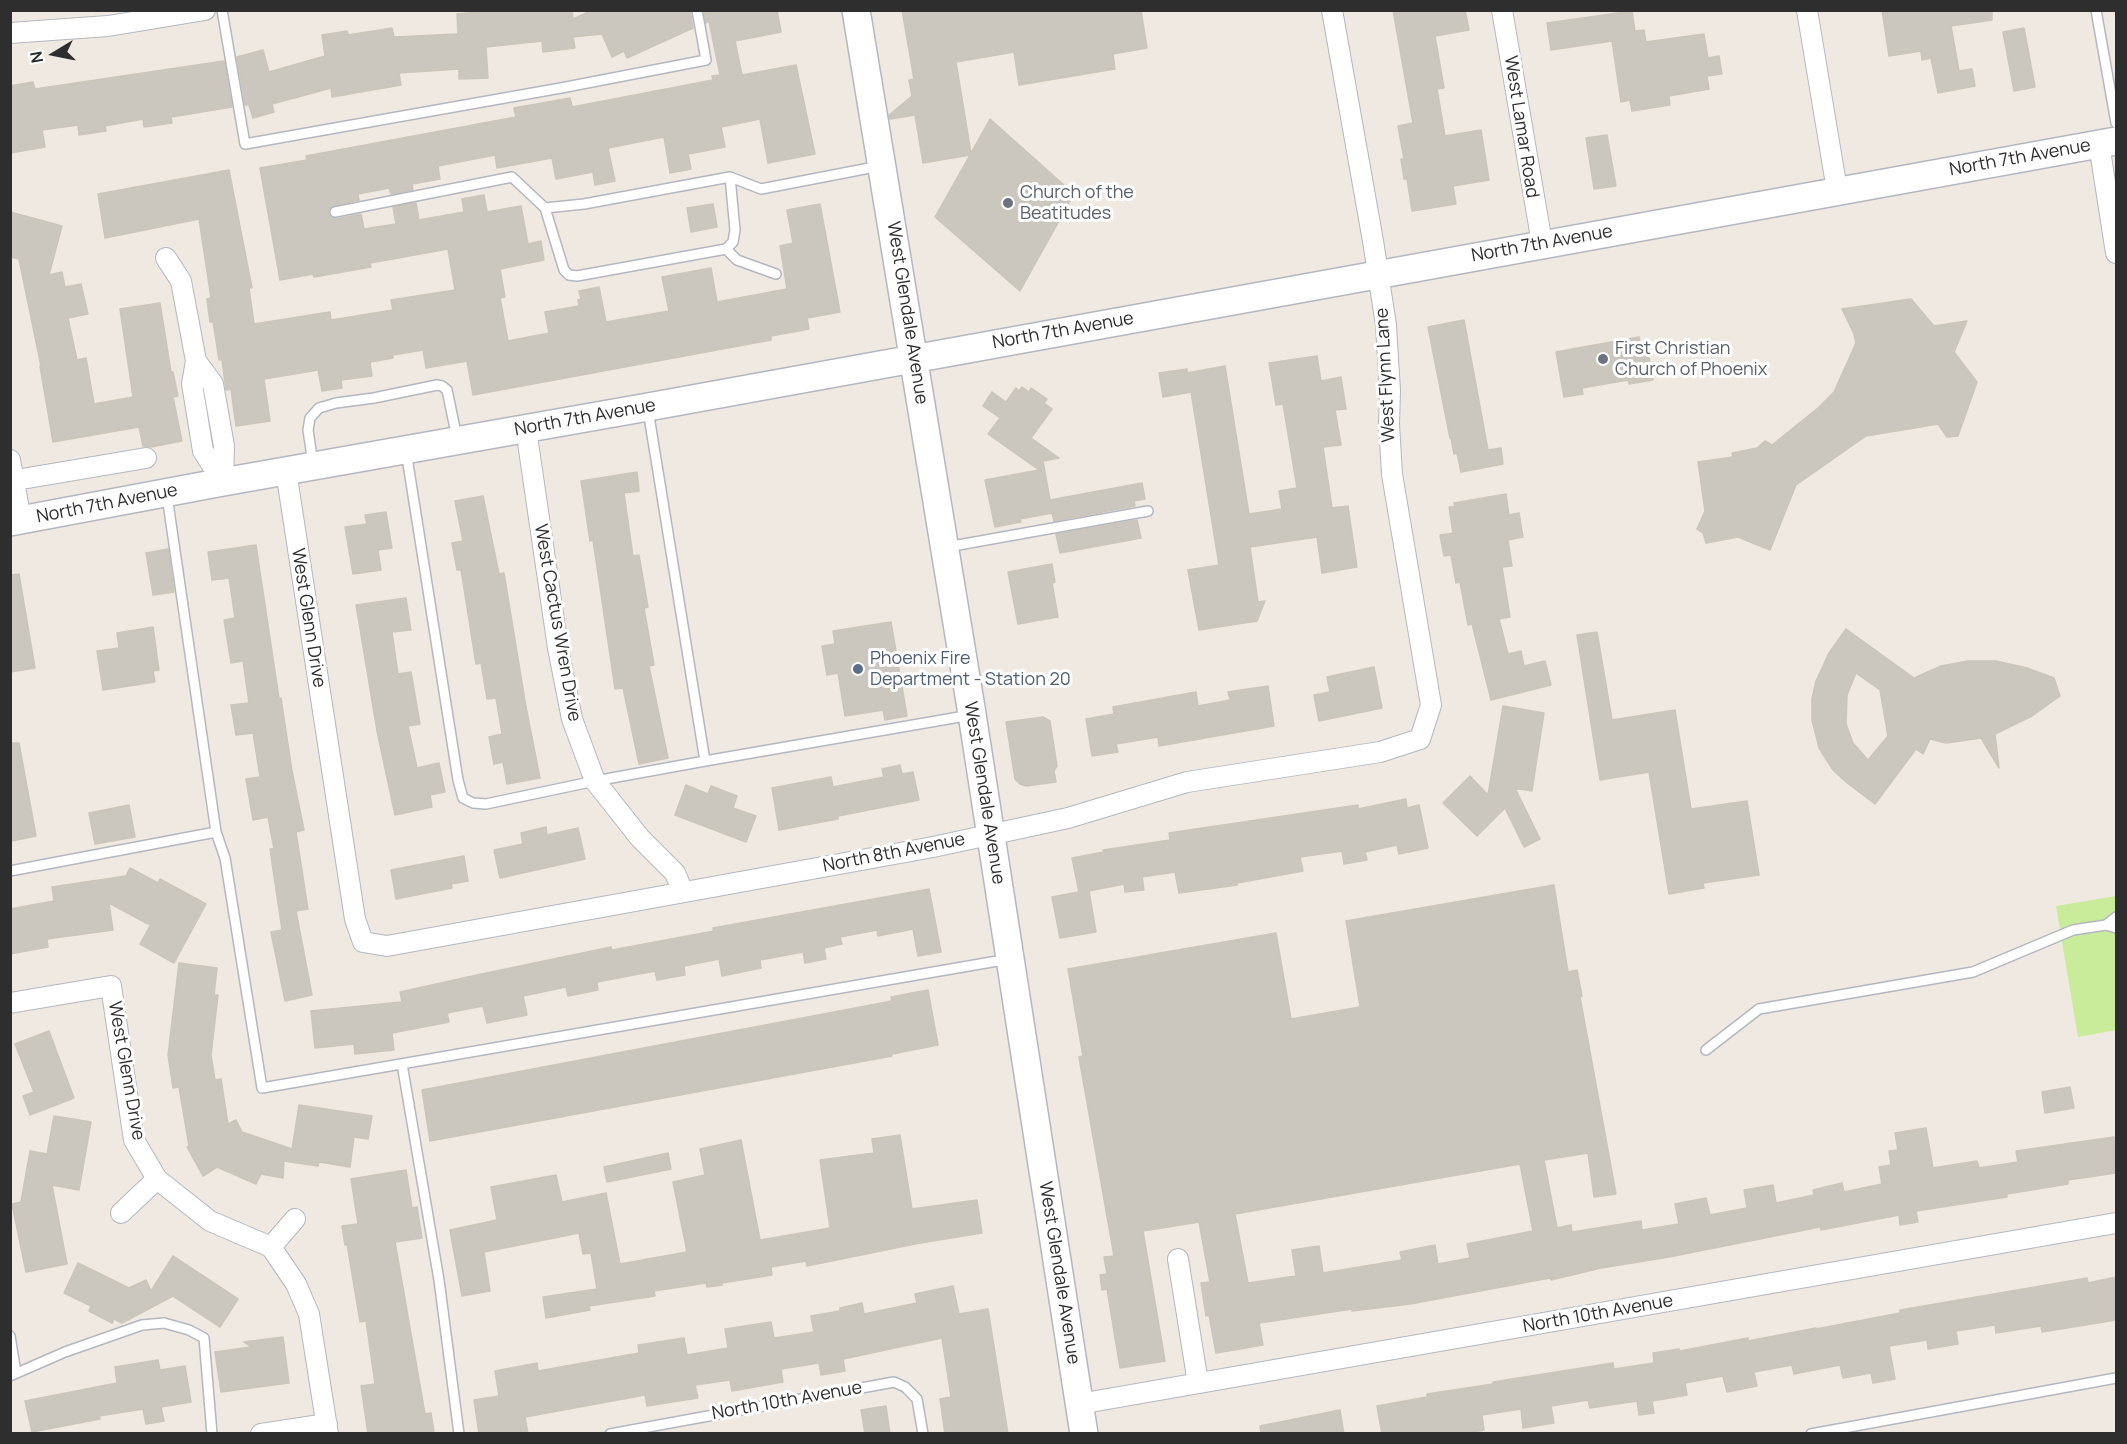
<!DOCTYPE html>
<style>
body{margin:0}
#map{position:relative;width:2127px;height:1444px;overflow:hidden;background:#efe9e1;font-family:Manrope,sans-serif}
canvas{display:block}
.frame{position:absolute;inset:0;border:12px solid #2e2e2e;pointer-events:none}
.north{position:absolute;left:24px;top:24px;width:60px;height:60px;-webkit-text-stroke:4px #fff;paint-order:stroke;rotate:260deg;font-size:16px;font-weight:700;line-height:24px;text-align:center;color:#2e2e2e}
.north::after{content:'';display:block;margin:auto;width:21px;height:27px;background:#2e2e2e;clip-path:polygon(50% 0,100% 100%,50% 72%,0 100%)}
</style>
<div id="map">
<canvas width="2127" height="1444"></canvas>
<div class="frame"></div>
<div class="north">N</div>
</div>
<script>
const ctx = document.querySelector('canvas').getContext('2d');
ctx.lineJoin = 'round';
function fill(path, color) { ctx.fillStyle = color; ctx.fill(path, 'evenodd'); }
const poly = rows => new Path2D(rows.map(r => 'M' + r).join(''));
function strokePath(path, color, width, dash) { ctx.strokeStyle = color; ctx.lineWidth = width; ctx.lineCap = dash ? 'butt' : 'round'; ctx.setLineDash(dash || []); ctx.stroke(path); }
function label(font, color, halo, rows, align = 'center') {
  ctx.font = font + ' Manrope,sans-serif'; ctx.lineWidth = 6; ctx.setLineDash([]); ctx.textBaseline = 'middle'; ctx.strokeStyle = halo; ctx.fillStyle = color; for (const [text, x, y, turn = 0] of rows) {
    ctx.save(); ctx.translate(x, y); ctx.rotate((+turn || 0) * Math.PI / 180); ctx.textAlign = isNaN(turn) ? turn : align; if (halo) ctx.strokeText(text, 0, 0); ctx.fillText(text, 0, 0); ctx.restore();
  }
}
fill(poly([
 [2116,896,2116,1030,2078,1037,2056,906]
]), '#c9ec9a');
const building = poly([
 [501,10,572,10,573,19,593,10,690,10,693,28,627,58,624,51,612,57,602,34,573,37,575,48,543,52,542,41,486,47,488,78,459,79,459,69,399,73,401,85,332,97,331,88,272,104,274,112,253,118,249,105,245,105,237,57,263,50,269,72,325,56,322,35,347,31,348,35,392,28,394,37,458,34,457,14,501,10],
 [704,10,777,10,781,32,735,41,742,75,796,65,815,154,768,163,760,119,721,127,725,147,688,154,691,169,670,173,664,137,608,148,615,181,595,185,593,172,556,179,552,158,497,168,495,155,438,166,440,179,412,184,413,190,391,194,389,188,358,194,359,200,333,206,329,209,329,214,336,219,361,214,364,229,396,224,393,207,416,203,419,220,464,212,462,199,484,195,487,212,521,206,528,244,541,241,544,260,500,269,505,297,500,298,508,341,549,333,545,312,579,306,578,300,581,299,579,291,599,287,606,322,669,311,662,277,711,268,717,302,787,289,780,246,793,243,787,210,820,204,840,312,807,318,809,329,771,336,771,340,473,395,467,361,426,368,423,350,393,355,393,358,370,362,372,376,341,380,342,388,322,391,318,370,264,379,270,421,236,426,231,389,226,390,222,360,219,360,213,322,210,322,207,299,211,298,199,219,105,238,98,194,229,170,252,288,249,288,254,324,330,312,331,320,393,310,391,300,455,290,448,249,370,263,371,267,314,277,313,274,280,280,260,168,307,160,306,156,516,117,514,108,570,98,572,107,713,80,712,76,720,75,709,21,706,23,704,10],
 [902,10,1141,10,1147,48,1113,54,1115,69,1019,85,1014,52,956,62,971,153,990,119,1074,194,1020,291,935,217,970,155,923,163,915,115,890,119,889,115,912,96,909,80,914,79,902,10],
 [1393,10,1465,10,1469,30,1435,36,1444,88,1437,89,1445,136,1481,130,1489,180,1453,186,1456,204,1412,211,1407,179,1404,179,1401,159,1404,159,1398,126,1413,123,1393,10],
 [1882,10,1992,10,1992,20,1951,26,1959,71,1972,69,1975,86,1938,93,1931,58,1922,60,1921,51,1889,56,1882,10],
 [1632,11,1635,31,1644,30,1646,42,1704,34,1708,58,1719,56,1722,74,1707,76,1709,89,1669,96,1670,105,1632,111,1630,100,1621,102,1612,41,1551,50,1547,23,1632,11],
 [2024,28,2035,87,2014,91,2003,32,2024,28],
 [224,61,232,107,171,117,172,123,144,127,143,119,105,126,106,131,79,135,78,125,42,130,45,147,10,153,10,86,33,82,35,89,224,61],
 [1607,135,1616,186,1594,189,1586,138,1607,135],
 [713,204,717,227,691,232,687,208,713,204],
 [10,212,62,226,49,275,62,272,65,287,81,284,88,314,68,318,77,360,86,358,94,404,133,397,120,309,160,303,171,372,173,372,178,396,173,397,182,441,151,447,143,446,139,427,53,442,40,366,41,366,19,259,10,257,10,212],
 [1911,299,1934,326,1967,321,1954,352,1977,382,1958,436,1947,437,1938,424,1866,436,1796,485,1770,550,1738,537,1706,543,1703,533,1697,529,1705,511,1698,462,1733,457,1732,453,1757,448,1765,441,1772,445,1818,408,1834,392,1856,343,1854,334,1842,309,1911,299],
 [1464,320,1488,450,1501,448,1503,464,1461,472,1457,453,1454,454,1451,438,1450,438,1428,327,1464,320],
 [1639,337,1640,343,1646,342,1653,380,1629,384,1628,380,1582,388,1583,394,1564,397,1556,352,1639,337],
 [1317,356,1321,381,1341,377,1346,409,1335,410,1341,445,1323,447,1332,508,1348,506,1357,567,1322,573,1317,537,1250,547,1258,602,1265,601,1257,621,1199,630,1188,570,1219,565,1191,392,1163,397,1159,373,1187,369,1187,373,1225,366,1249,514,1282,509,1279,491,1297,488,1283,404,1276,405,1269,363,1317,356],
 [1022,387,1029,392,1031,388,1047,399,1044,403,1052,409,1031,438,1059,458,1043,461,1050,500,1142,483,1145,499,1134,501,1135,506,1054,521,1052,513,1020,519,1021,522,995,527,985,480,1039,470,988,434,1000,418,983,406,992,392,1006,402,1016,388,1019,391,1022,387],
 [637,472,639,491,624,493,633,556,639,555,648,607,644,608,654,665,649,666,668,758,639,764,623,688,615,689,593,540,590,541,581,481,637,472],
 [1506,494,1509,515,1519,513,1523,537,1508,540,1512,566,1502,567,1510,617,1499,619,1508,654,1521,651,1524,666,1545,661,1551,685,1491,700,1472,624,1468,625,1460,582,1456,583,1451,555,1444,556,1440,535,1453,533,1449,507,1455,507,1454,503,1506,494],
 [483,496,499,574,504,573,526,707,540,778,507,784,503,762,494,764,489,737,502,734,496,698,487,699,481,663,476,664,461,570,457,570,452,543,463,541,455,501,483,496],
 [386,512,392,548,378,550,381,570,353,574,345,527,367,524,365,515,386,512],
 [1137,520,1141,538,1060,553,1056,534,1137,520],
 [256,545,279,698,281,698,292,771,304,830,296,832,308,909,296,911,312,995,285,1001,271,932,282,930,270,849,274,849,268,817,253,820,246,779,260,777,253,733,236,735,231,705,249,703,243,661,231,663,224,620,235,618,229,578,212,580,208,552,256,545],
 [168,549,174,592,153,595,146,553,168,549],
 [1052,564,1055,582,1052,583,1058,617,1018,624,1008,572,1052,564],
 [19,574,35,668,10,672,10,575,19,574],
 [406,598,411,630,392,632,398,674,411,672,420,724,408,726,417,768,439,763,445,792,430,795,432,807,395,815,377,731,356,605,406,598],
 [891,622,907,716,885,720,883,710,845,716,838,673,827,675,822,646,835,644,833,631,891,622],
 [153,627,159,670,153,671,155,682,103,690,97,651,119,648,117,633,153,627],
 [1846,629,1914,678,1941,666,1968,661,1996,661,2027,668,2054,678,2060,696,2032,716,1995,734,1999,768,1981,738,1946,743,1930,739,1923,754,1916,749,1875,804,1846,782,1833,770,1819,748,1812,720,1812,699,1816,681,1829,653,1846,629],
 [1856,673,1880,690,1888,736,1868,760,1853,743,1846,724,1847,695,1856,673],
 [1597,632,1612,720,1675,710,1691,809,1747,801,1759,875,1703,883,1704,888,1669,894,1649,772,1600,780,1577,635,1597,632],
 [1374,667,1382,708,1319,721,1314,695,1330,692,1327,677,1374,667],
 [1268,686,1274,726,1159,746,1158,737,1116,744,1118,752,1092,756,1086,719,1114,714,1113,707,1196,692,1198,706,1230,700,1228,692,1268,686],
 [1503,706,1544,713,1532,791,1515,788,1540,839,1524,847,1505,808,1477,836,1443,803,1470,776,1488,795,1503,706],
 [1043,717,1050,721,1057,766,1054,771,1056,782,1026,786,1020,784,1015,779,1006,722,1043,717],
 [10,743,19,743,36,836,12,841,10,830,10,743],
 [900,765,902,774,913,772,919,800,838,816,838,819,779,830,772,788,831,777,833,787,884,777,882,769,900,765],
 [686,785,708,794,711,786,737,796,733,808,756,816,746,842,675,815,686,785],
 [1406,799,1407,808,1419,805,1428,848,1399,854,1397,845,1365,852,1367,860,1344,864,1342,851,1300,857,1303,871,1237,883,1237,885,1179,893,1175,872,1142,877,1144,890,1125,892,1124,884,1089,891,1096,932,1060,938,1052,897,1079,892,1072,858,1104,852,1103,850,1170,840,1169,833,1358,805,1358,809,1406,799],
 [129,805,135,837,95,844,89,813,129,805],
 [546,827,547,835,578,828,585,859,500,878,494,850,523,844,521,833,546,827],
 [464,856,468,881,451,884,452,888,396,899,391,870,464,856],
 [130,868,158,883,160,879,206,904,174,963,140,944,151,924,148,924,109,903,113,930,47,939,48,947,10,954,10,909,54,901,52,887,126,876,130,868],
 [1554,885,1568,972,1577,970,1582,996,1580,997,1616,1194,1594,1197,1588,1153,1544,1160,1557,1228,1571,1225,1572,1232,1641,1221,1642,1230,1679,1224,1675,1204,1706,1198,1710,1215,1747,1208,1744,1190,1773,1185,1776,1203,1814,1195,1813,1190,1842,1183,1844,1192,1882,1184,1879,1167,1891,1165,1889,1151,1898,1150,1895,1133,1926,1128,1933,1168,1977,1161,1979,1168,2018,1162,2016,1151,2114,1137,2116,1173,2068,1180,2068,1184,2007,1194,2007,1197,1916,1211,1918,1222,1900,1225,1899,1215,1821,1230,1820,1227,1669,1257,1601,1268,1551,1280,1550,1278,1410,1304,1352,1311,1352,1309,1259,1323,1263,1345,1216,1353,1209,1315,1206,1316,1201,1283,1210,1282,1199,1222,1143,1231,1165,1361,1120,1368,1107,1289,1102,1290,1100,1275,1107,1274,1104,1257,1114,1256,1079,1057,1083,1056,1068,969,1276,933,1291,1019,1360,1007,1346,921,1554,885],
 [1520,1164,1533,1231,1467,1244,1470,1258,1438,1264,1435,1245,1400,1252,1402,1260,1323,1273,1319,1246,1292,1250,1296,1276,1248,1283,1235,1214,1520,1164],
 [929,889,941,952,918,956,913,929,878,936,877,930,840,937,842,944,824,948,826,959,805,963,803,952,760,960,761,968,722,976,719,959,684,966,685,975,657,980,655,971,597,982,598,990,568,996,566,987,523,996,527,1015,487,1023,483,1006,447,1013,449,1022,392,1033,394,1050,355,1054,354,1044,315,1048,311,1011,402,1002,400,992,477,975,611,947,612,950,714,931,713,928,929,889],
 [179,963,217,968,214,995,218,995,211,1055,215,1080,221,1079,228,1124,236,1120,242,1132,292,1149,299,1105,372,1116,368,1139,354,1137,350,1167,319,1162,318,1166,284,1161,283,1178,261,1174,256,1184,217,1167,203,1176,187,1147,189,1146,179,1087,173,1088,168,1055,179,963],
 [928,990,938,1045,892,1054,892,1056,430,1141,422,1090,892,1001,891,997,928,990],
 [49,1031,74,1098,30,1115,23,1096,34,1092,15,1044,49,1031],
 [2070,1087,2074,1108,2045,1113,2042,1092,2070,1087],
 [54,1116,91,1122,79,1190,52,1185,67,1264,26,1272,12,1204,21,1202,30,1151,47,1154,54,1116],
 [900,1135,912,1209,977,1200,982,1233,920,1243,807,1266,806,1261,771,1267,772,1275,722,1283,722,1285,707,1287,706,1283,654,1291,655,1296,589,1306,590,1310,546,1318,543,1297,597,1289,591,1253,583,1254,579,1233,484,1252,490,1291,462,1296,450,1230,497,1220,491,1187,556,1175,562,1202,606,1193,620,1264,687,1252,673,1182,705,1175,700,1149,741,1140,760,1240,830,1228,820,1160,874,1153,872,1139,900,1135],
 [668,1153,671,1169,607,1182,604,1167,668,1153],
 [406,1170,412,1208,417,1207,422,1238,395,1242,425,1414,431,1413,434,1431,416,1434,368,1434,361,1386,375,1384,366,1321,360,1322,347,1244,345,1245,342,1226,358,1224,351,1179,406,1170],
 [173,1256,238,1299,220,1327,173,1296,122,1323,114,1319,112,1323,89,1311,91,1306,64,1293,78,1263,129,1288,146,1280,151,1291,173,1256],
 [2116,1277,2116,1320,2042,1332,2041,1326,1996,1333,1995,1325,1956,1331,1958,1344,1928,1349,1927,1340,1889,1346,1895,1379,1873,1383,1871,1373,1843,1378,1840,1365,1794,1374,1792,1365,1754,1372,1757,1386,1727,1392,1723,1376,1685,1383,1687,1395,1652,1401,1654,1413,1639,1415,1637,1401,1590,1408,1588,1400,1551,1406,1554,1423,1523,1428,1521,1409,1482,1415,1484,1430,1462,1434,1382,1434,1377,1406,1427,1397,1427,1394,1493,1384,1493,1382,1613,1363,1614,1369,1654,1363,1653,1353,1679,1349,1680,1351,1748,1338,1748,1341,1816,1328,1816,1329,1900,1313,1900,1310,2035,1287,2087,1278,2088,1283,2116,1277],
 [953,1286,959,1314,988,1309,1008,1434,945,1434,940,1399,951,1397,942,1338,843,1359,845,1371,821,1375,819,1363,781,1369,783,1382,732,1391,730,1380,695,1385,698,1398,647,1406,645,1395,525,1417,528,1434,479,1434,474,1400,499,1396,495,1371,537,1363,538,1371,639,1353,638,1345,684,1338,687,1355,728,1348,725,1329,771,1322,774,1338,814,1332,811,1316,840,1311,840,1308,862,1303,864,1314,917,1303,915,1294,953,1286],
 [283,1337,289,1383,221,1392,215,1352,251,1347,244,1342,283,1337],
 [158,1360,160,1370,185,1366,191,1402,161,1407,164,1421,146,1424,143,1409,99,1416,100,1419,32,1432,25,1401,117,1383,115,1367,158,1360],
 [886,1406,890,1434,865,1434,861,1410,886,1406],
 [1340,1410,1344,1434,1261,1434,1260,1426,1340,1410]
]);
fill(building, '#cbc7bf');
strokePath(building, '#cbc5ba', 1.5);
const lane = poly([
 [222,10,245,144,561,88,706,60,697,10],
 [2096,10,2116,123],
 [545,208,564,270,569,275,577,276,726,249,733,242,735,230,730,177],
 [335,212,512,177,545,208,584,204,730,177,761,189,880,166],
 [726,249,737,260,776,274],
 [648,410,705,761],
 [406,451,458,780,463,798,473,803,486,804,595,781,705,761,971,715],
 [313,464,308,430,310,418,319,408,336,403,374,398,437,385,442,386,447,390,457,438],
 [947,547,1148,511],
 [216,832,225,858,262,1088,1009,959],
 [10,871,216,832,167,496],
 [2116,917,2106,925,2116,928],
 [1706,1050,1759,1009,1973,972,2073,930,2106,925],
 [402,1064,439,1280,459,1434],
 [10,1336,16,1373],
 [10,1376,65,1352,142,1325,164,1323,189,1330,204,1338,212,1434],
 [610,1434,894,1382,905,1387,917,1399,923,1434],
 [1811,1434,2116,1378]
]);
const street = poly([
 [1502,10,1542,243],
 [1807,10,1837,190],
 [10,33,108,26,205,10],
 [2099,144,2116,253],
 [166,258,181,281,196,361,192,384,203,451,223,482],
 [196,361,213,384,224,446,223,482],
 [526,429,558,648,572,719,595,781,640,838,675,873,683,892],
 [10,460,21,520],
 [286,471,355,919,363,942,387,946,933,847,1068,818,1187,782,1380,752,1420,739,1431,705,1392,474,1389,424,1390,391,1386,325,1373,241,1332,10],
 [10,481,146,458],
 [10,1003,111,986,134,1140,157,1179,210,1221,271,1247,296,1284,309,1314,328,1434],
 [121,1213,157,1179],
 [271,1247,295,1219],
 [1178,1259,1198,1383],
 [1079,1404,2116,1223],
 [261,1434,327,1424]
]);
const secondary = poly([
 [856,10,972,714,1084,1434],
 [10,522,223,482,648,407,2116,141]
]);
strokePath(lane, '#b4b7c1', 12);
strokePath(street, '#b4b7c1', 22);
strokePath(secondary, '#b4b7c1', 30);
strokePath(lane, '#fff', 9);
strokePath(street, '#fff', 20);
strokePath(secondary, '#fff', 27);
for (const [x, y, r, color] of [
 [1008,203,6,"#6b7280"],
 [1603,359,6,"#6b7280"],
 [858,669,6,"#5c6f8a"]
]) { const dot = new Path2D(); dot.arc(x, y, r, 0, 2 * Math.PI); ctx.fillStyle = color; ctx.fill(dot); strokePath(dot, '#fff', 2); }
label('18px', '#2e2e2e', '#fff', [
 ["West Lamar Road",1521,127,81],
 ["North 7th Avenue",2020,158,-10],
 ["North 7th Avenue",1542,244,-10],
 ["West Glendale Avenue",907,313,81],
 ["North 7th Avenue",1063,331,-10],
 ["West Flynn Lane",1386,375,-93],
 ["North 7th Avenue",585,418,-10],
 ["North 7th Avenue",107,504,-11],
 ["West Glenn Drive",308,618,81],
 ["West Cactus Wren Drive",557,623,80],
 ["West Glendale Avenue",984,793,81],
 ["North 8th Avenue",894,853,-11],
 ["West Glenn Drive",126,1071,80],
 ["West Glendale Avenue",1059,1273,81],
 ["North 10th Avenue",1598,1314,-10],
 ["North 10th Avenue",787,1401,-10]
]);
label('18px', '#5b616d', '#fff', [
 ["Church of the",1020,193],
 ["Beatitudes",1020,214],
 ["First Christian",1615,349],
 ["Church of Phoenix",1615,370]
], 'left');
label('18px', '#4e5e75', '#fff', [
 ["Phoenix Fire",870,659],
 ["Department - Station 20",870,680]
], 'left');
</script>
